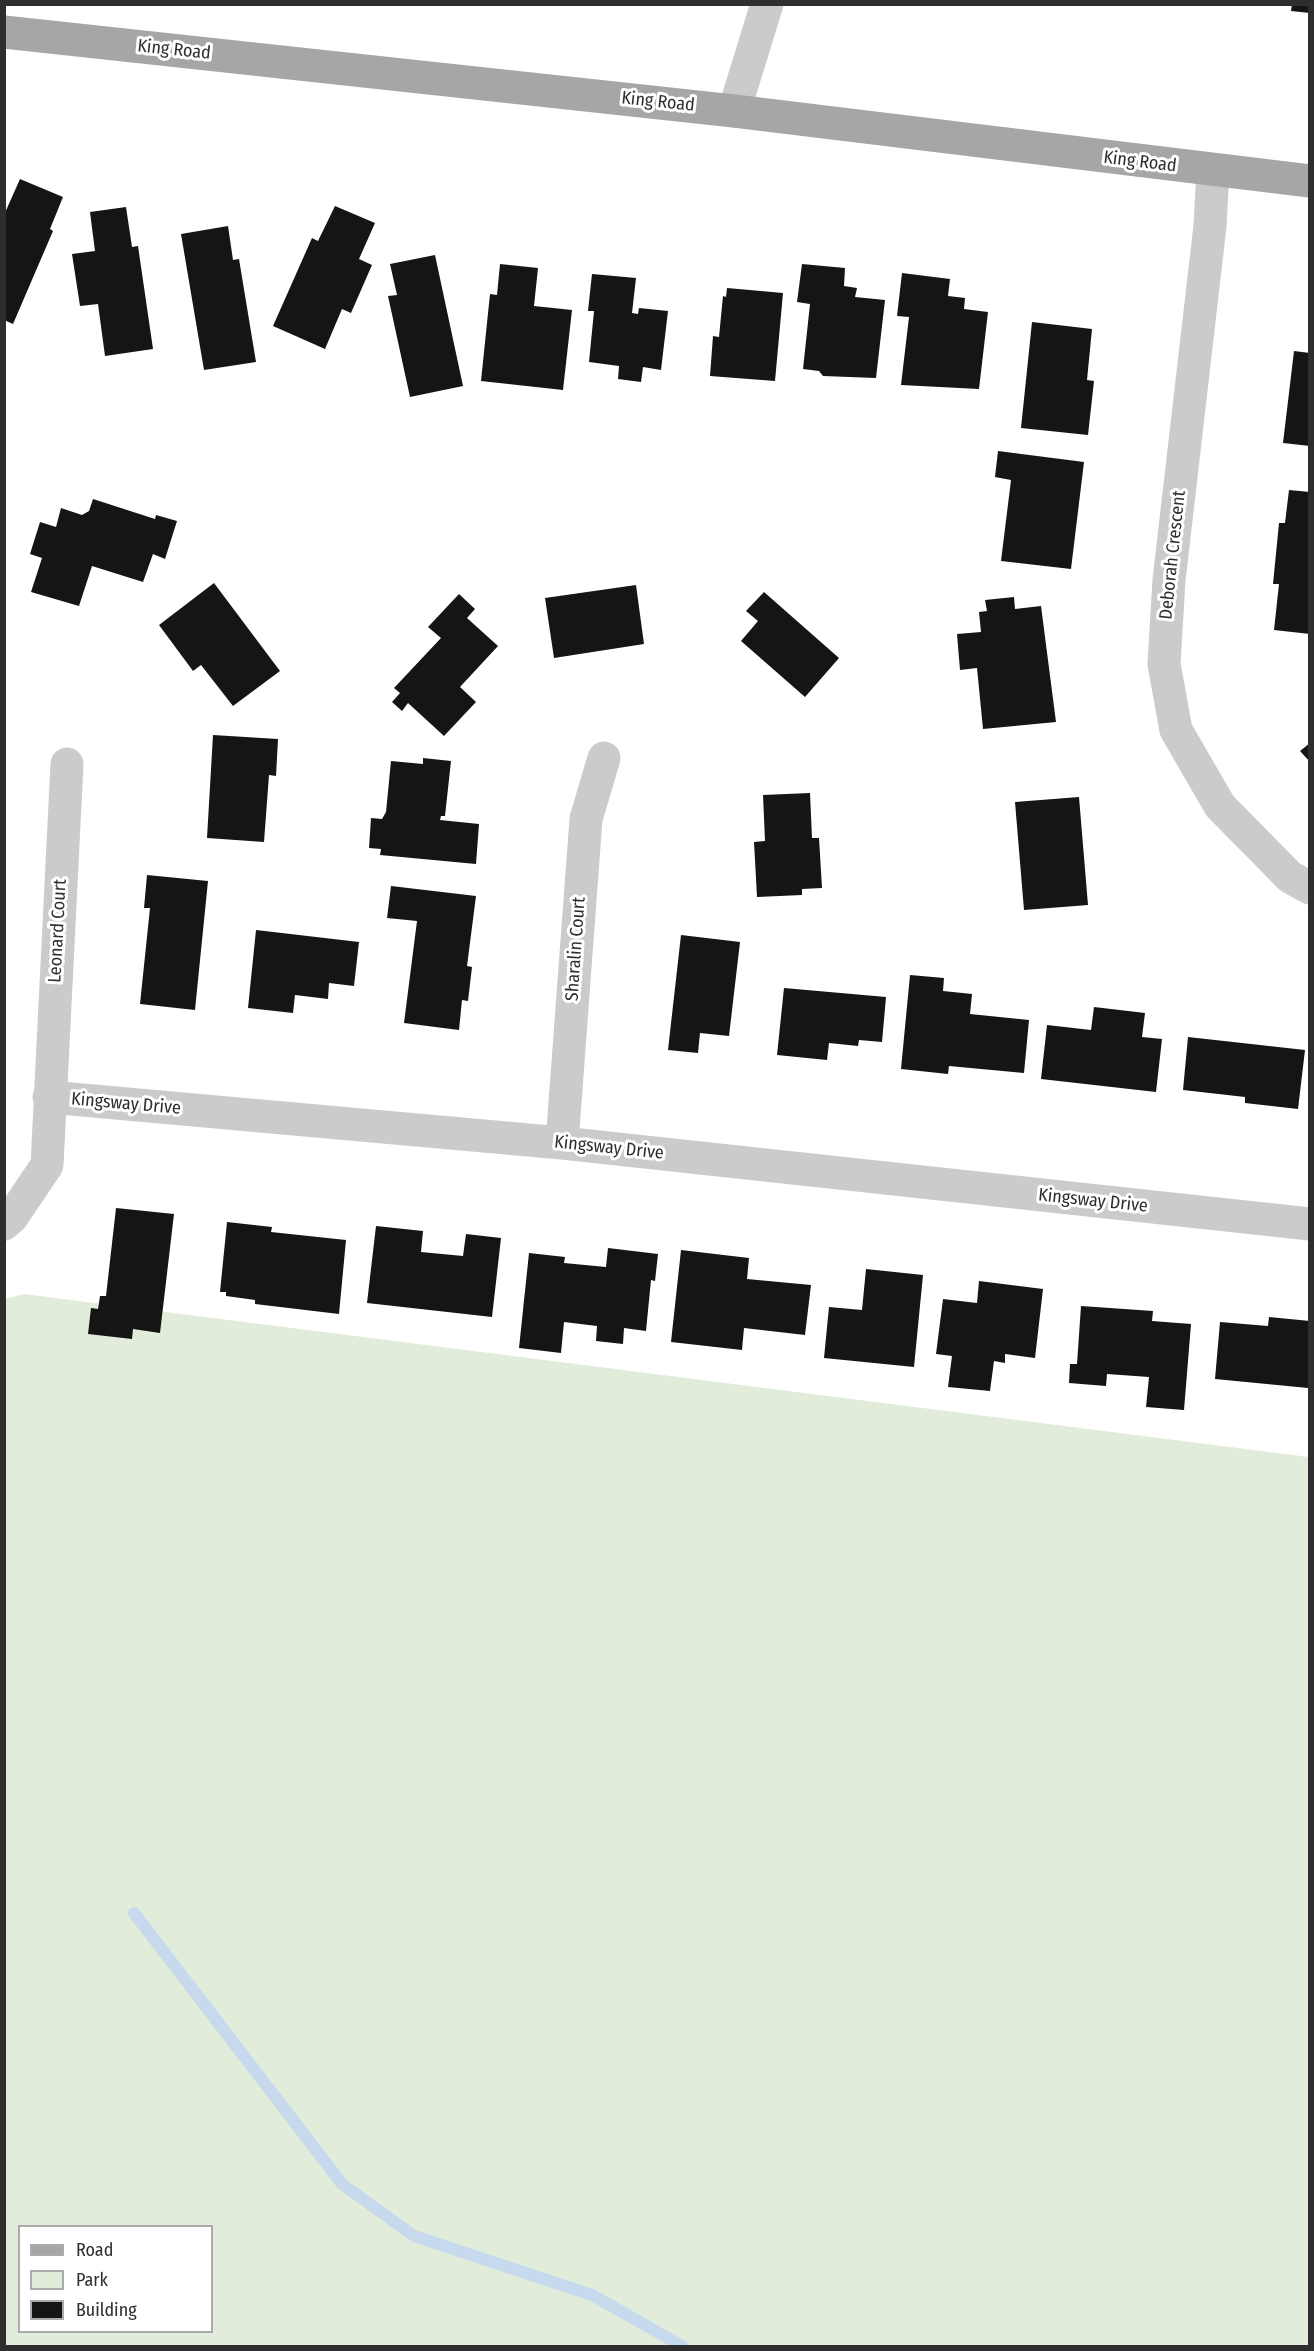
<!DOCTYPE html>
<style>
body{margin:0}
#map{position:relative;width:1314px;height:2351px;overflow:hidden;background:#fff;font-family:"Fira Sans Condensed",sans-serif}
canvas{display:block}
.frame{position:absolute;inset:0;border:6px solid #2e2e2e;pointer-events:none}
.legend{position:absolute;left:18px;top:2225px;width:195px;height:108px;box-sizing:border-box;background:#fff;border:2px solid #ababab;margin:0;padding:8px 10px;list-style:none;font-size:18px;color:#2e2e2e}
.legend li{display:flex;align-items:center;gap:12px;height:30px}
.legend b{width:30px;border:2px solid #ababab}
</style>
<div id="map">
<canvas width="1314" height="2351"></canvas>
<div class="frame"></div>
<ul class="legend">
<li><b style="height:8px;background:#a6a6a6"></b>Road</li>
<li><b style="height:16px;background:#e2ecdb"></b>Park</li>
<li><b style="height:16px;background:#151515"></b>Building</li>
</ul>
</div>
<script>
const ctx = document.querySelector('canvas').getContext('2d');
ctx.lineJoin = 'round';
function fill(path, color) { ctx.fillStyle = color; ctx.fill(path, 'evenodd'); }
const poly = rows => new Path2D(rows.map(r => 'M' + r).join(''));
function strokePath(path, color, width, dash) { ctx.strokeStyle = color; ctx.lineWidth = width; ctx.lineCap = dash ? 'butt' : 'round'; ctx.setLineDash(dash || []); ctx.stroke(path); }
function label(font, color, halo, rows, align = 'center') {
  ctx.font = font + ' "Fira Sans Condensed",sans-serif'; ctx.lineWidth = 6; ctx.setLineDash([]); ctx.textBaseline = 'middle'; ctx.strokeStyle = halo; ctx.fillStyle = color; for (const [text, x, y, turn = 0] of rows) {
    ctx.save(); ctx.translate(x, y); ctx.rotate((+turn || 0) * Math.PI / 180); ctx.textAlign = isNaN(turn) ? turn : align; if (halo) ctx.strokeText(text, 0, 0); ctx.fillText(text, 0, 0); ctx.restore();
  }
}
fill(poly([
 [24,1294,1309,1457,1309,2346,5,2346,5,1299],
 [20,2226,212,2226,212,2332,20,2332]
]), '#e2ecdb');
strokePath(poly([
 [134,1913,342,2184,414,2236,592,2295,682,2346]
]), '#c6d9ed', 12);
fill(poly([
 [1292,4,1310,4,1310,13,1291,11],
 [20,179,63,197,50,229,53,231,13,324,4,320,4,215],
 [335,206,375,223,359,259,372,265,351,313,342,309,325,349,273,326,312,238,318,241],
 [126,207,132,247,138,246,153,349,105,356,98,304,80,306,72,254,95,251,90,212],
 [228,226,233,260,239,259,256,362,204,370,181,234],
 [435,255,463,386,410,397,388,296,397,295,390,264],
 [500,264,538,268,534,306,572,310,563,390,481,381,490,294,497,295],
 [802,264,845,268,844,286,857,288,855,297,885,300,876,378,823,376,819,371,803,369,810,304,797,302],
 [902,273,950,279,948,296,965,298,964,309,988,312,979,389,901,385,909,317,897,316],
 [592,274,636,278,632,313,638,314,639,308,668,311,661,370,643,367,641,382,618,379,619,366,589,362,594,311,588,311],
 [727,288,783,293,775,381,710,376,713,336,719,337,723,296,726,297],
 [1032,322,1092,329,1087,380,1094,381,1088,435,1021,428],
 [1294,351,1310,353,1310,446,1283,443],
 [998,451,1084,462,1071,569,1001,561,1011,480,995,477],
 [1289,490,1310,492,1310,634,1274,630,1279,584,1273,584,1279,523,1285,523],
 [93,499,155,519,156,515,177,521,165,559,153,554,143,582,92,566,79,606,31,592,42,558,30,554,40,522,56,527,61,508,82,515,89,511],
 [214,583,280,671,233,706,201,665,193,671,159,625],
 [636,585,644,644,554,658,545,598],
 [764,592,839,658,805,697,741,641,758,621,746,611],
 [459,594,475,609,467,618,498,646,460,687,476,702,444,736,408,703,402,711,392,702,400,693,394,688,441,638,428,627],
 [1014,597,1015,609,1041,606,1056,722,983,729,977,668,960,670,957,634,981,632,979,612,987,611,985,600],
 [213,735,278,739,276,776,269,775,264,842,207,838],
 [1310,743,1310,762,1300,751],
 [423,758,451,761,445,816,441,816,440,820,479,824,476,864,380,855,381,849,369,848,371,818,382,819,386,812,391,761,423,764],
 [810,793,812,838,819,838,822,888,802,889,802,895,757,897,754,842,765,841,763,795],
 [1079,797,1088,905,1024,910,1015,802],
 [147,875,208,881,195,1010,140,1004,150,908,144,908],
 [391,886,476,896,467,966,472,967,468,1001,462,1000,459,1030,404,1023,417,921,387,918],
 [256,930,359,942,354,986,329,983,328,999,295,995,293,1013,248,1008],
 [681,935,740,942,729,1036,700,1033,698,1053,668,1050],
 [910,975,944,978,943,991,972,994,970,1014,1029,1020,1024,1073,949,1066,948,1074,901,1069],
 [784,988,886,997,882,1042,859,1040,858,1046,829,1043,827,1060,777,1055],
 [1094,1007,1145,1013,1142,1037,1162,1039,1156,1092,1041,1079,1047,1025,1091,1030],
 [1188,1037,1305,1050,1298,1109,1245,1103,1245,1097,1183,1090],
 [116,1208,174,1214,160,1333,133,1329,132,1339,88,1334,91,1308,98,1309,100,1296,106,1296],
 [227,1222,272,1227,271,1232,346,1240,339,1314,255,1304,255,1300,226,1296,226,1292,220,1292],
 [376,1226,423,1231,421,1252,463,1256,466,1234,501,1238,492,1317,367,1303],
 [608,1248,658,1254,655,1281,651,1280,646,1331,624,1328,623,1344,596,1341,597,1326,564,1322,561,1353,519,1348,529,1253,565,1257,564,1263,606,1267],
 [681,1250,749,1258,747,1279,811,1285,805,1335,744,1328,742,1350,671,1342],
 [866,1269,923,1275,914,1367,824,1358,829,1307,862,1310],
 [979,1281,1043,1289,1035,1358,1005,1354,1005,1363,994,1361,990,1391,948,1387,952,1356,936,1354,943,1299,977,1303],
 [1081,1306,1153,1311,1152,1321,1191,1324,1184,1410,1146,1407,1149,1377,1107,1374,1106,1386,1069,1383,1070,1364,1077,1364],
 [1269,1317,1310,1321,1308,1388,1215,1379,1220,1322,1268,1326]
]), '#151515');
strokePath(poly([
 [734,111,767,4],
 [1213,171,1210,226,1169,580,1164,664,1176,730,1220,806,1290,877,1310,888],
 [49,1097,562,1143,1310,1224],
 [562,1143,586,819,604,758],
 [4,1224,12,1217,47,1165,67,764]
]), '#cbcbcb', 33);
strokePath(poly([
 [4,32,734,111,1310,181]
]), '#a6a6a6', 33);
label('18px', '#2e2e2e', '#fff', [
 ["King Road",174,50,6],
 ["King Road",658,102,6],
 ["King Road",1140,162,7],
 ["Deborah Crescent",1173,555,-84],
 ["Leonard Court",58,931,-87],
 ["Sharalin Court",576,949,-86],
 ["Kingsway Drive",126,1104,5],
 ["Kingsway Drive",609,1148,6],
 ["Kingsway Drive",1093,1201,6]
]);
</script>
